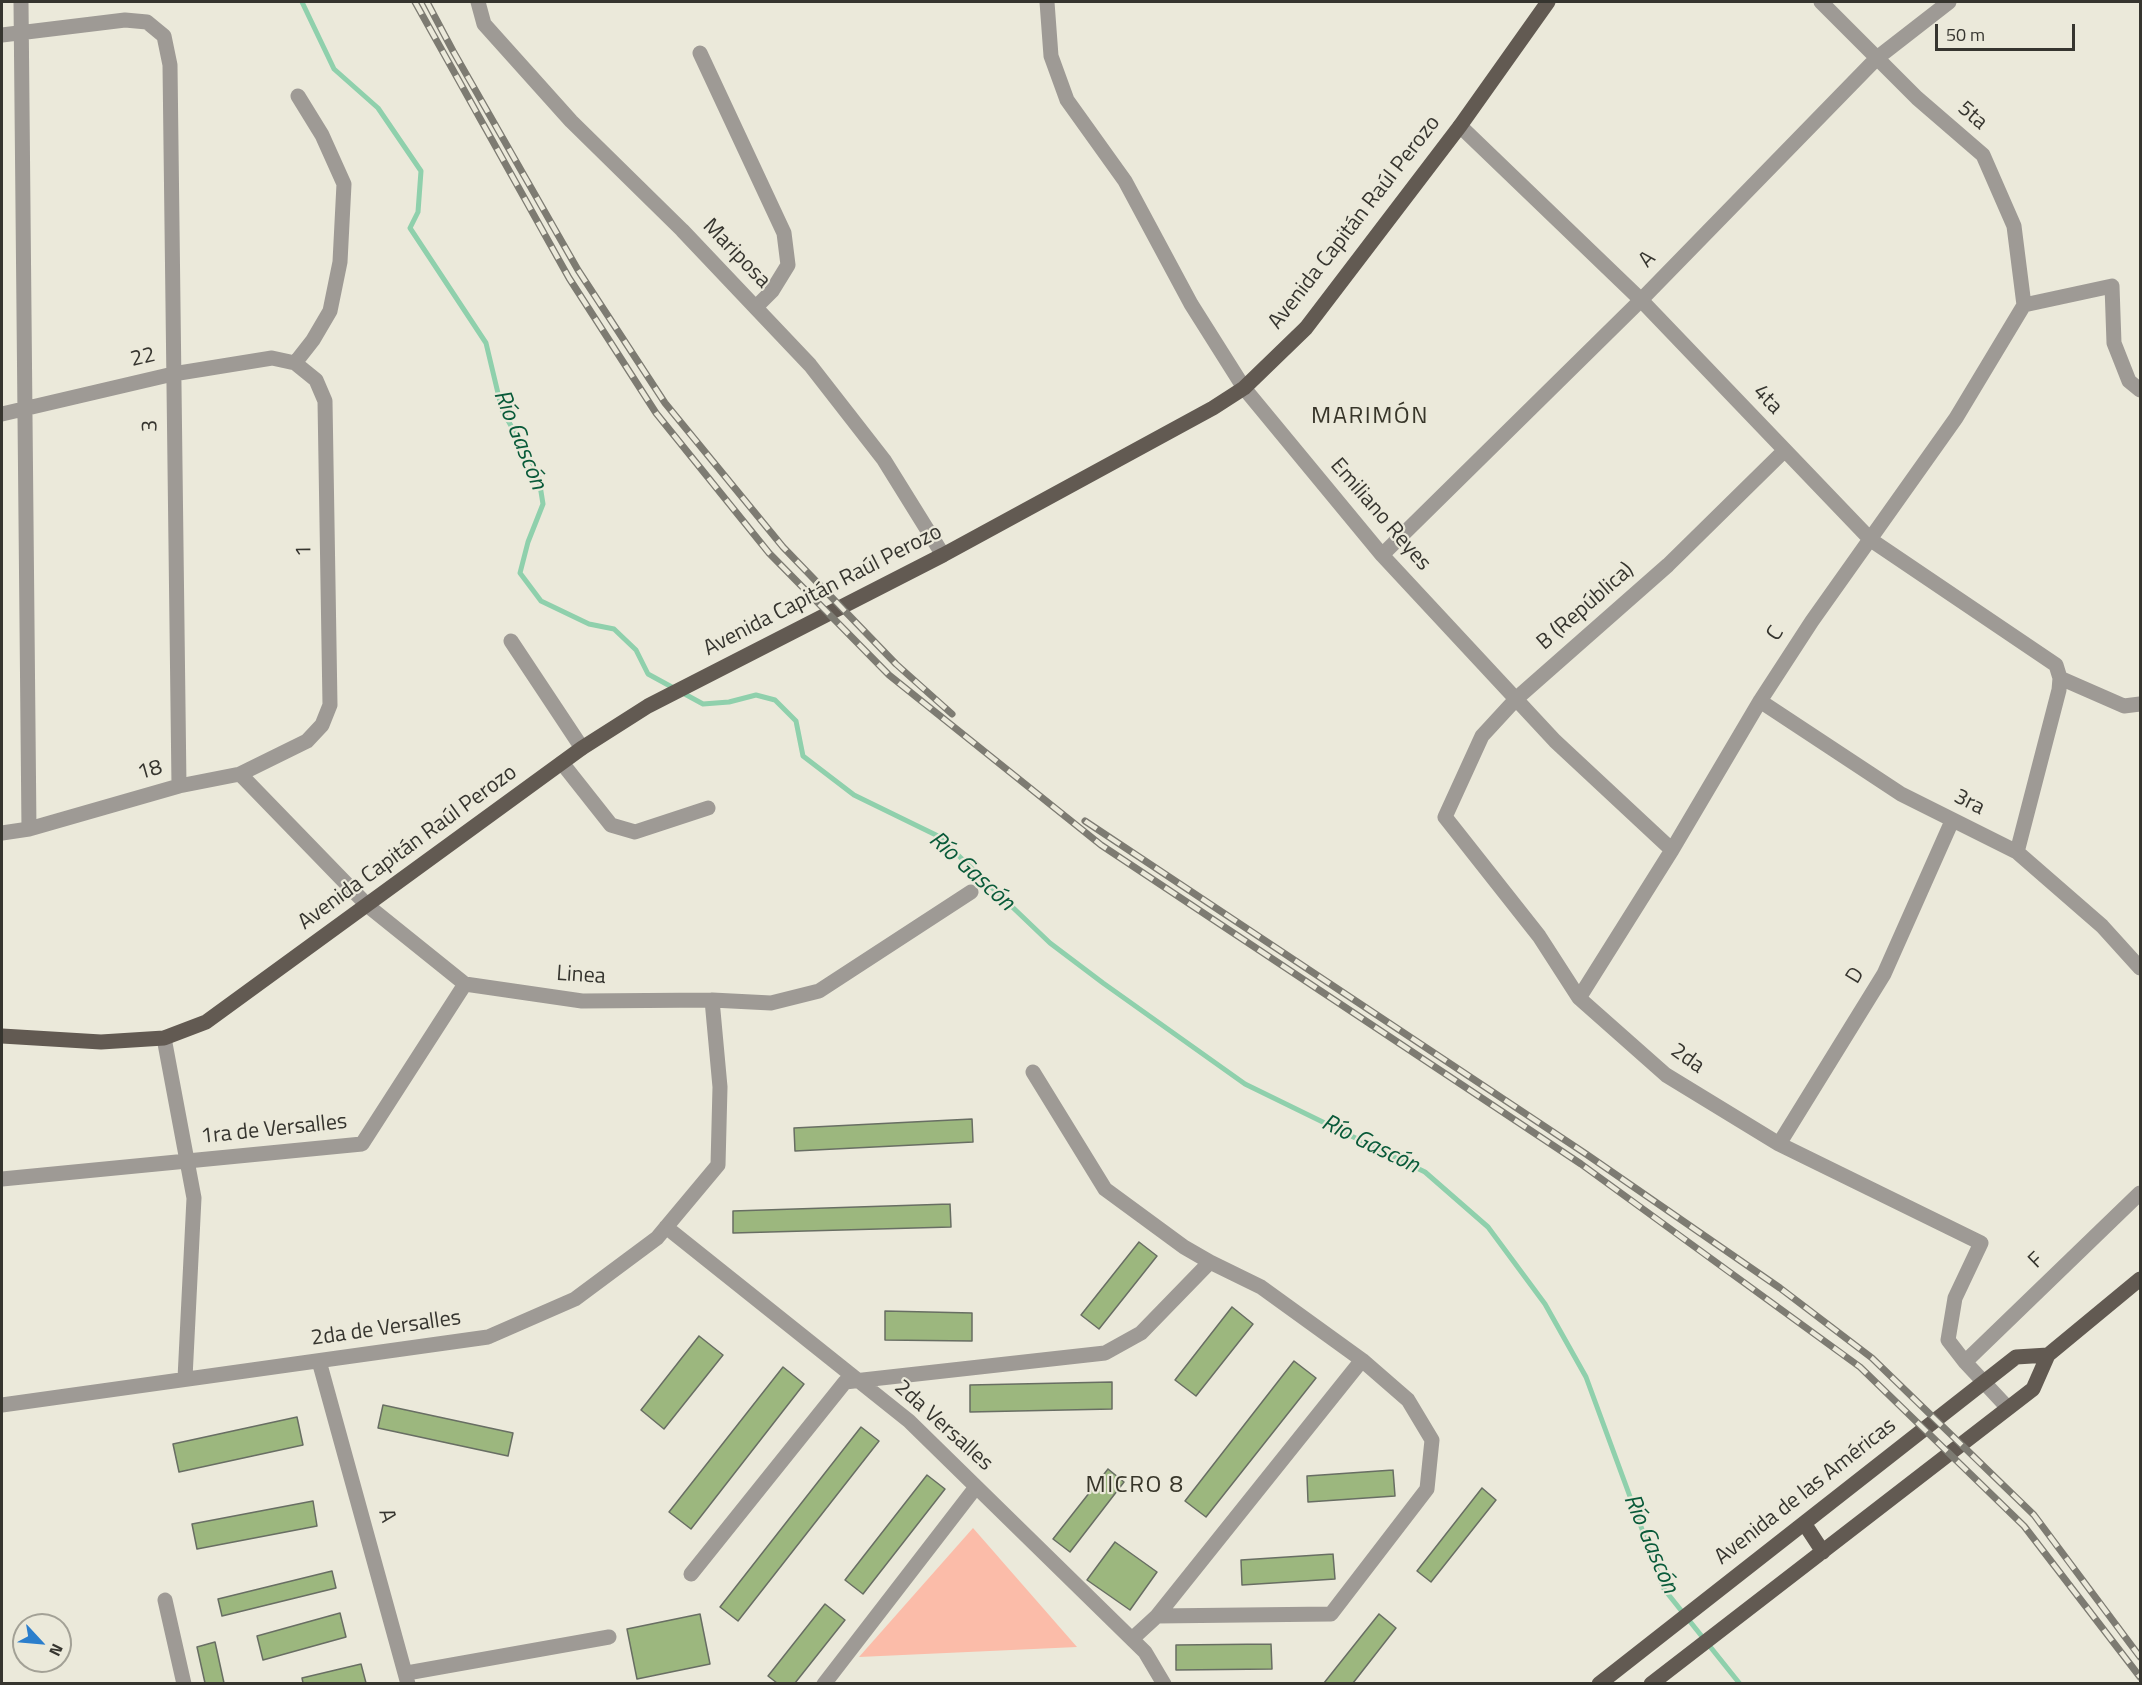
<!DOCTYPE html>
<meta charset="utf-8">
<style>
body{margin:0}
#map{position:relative;width:2142px;height:1685px;overflow:hidden;background:#ebe9da;font-family:"Titillium Web",sans-serif}
canvas{display:block}
.frame{position:absolute;inset:0;border:3px solid #36352f;pointer-events:none}
.north{position:absolute;left:12px;top:1613px;width:60px;height:60px;box-sizing:border-box;background:#ebe9da;border:2px solid #a3a196;border-radius:50%;rotate:116deg;font-size:16px;font-weight:700;line-height:24px;text-align:center;color:#36352f}
.north::after{content:'';display:block;margin:auto;width:21px;height:27px;background:#2b7ecc;clip-path:polygon(50% 0,100% 100%,50% 72%,0 100%)}
.scale{position:absolute;left:1935px;top:24px;width:140px;height:27px;box-sizing:border-box;border:3px solid #36352f;border-top:0;padding-left:8px;font-size:18px;line-height:21px;white-space:nowrap;color:#36352f;-webkit-text-stroke:4px #ebe9da;paint-order:stroke}
</style>
<div id="map">
<canvas width="2142" height="1685"></canvas>
<div class="frame"></div>
<div class="north">N</div>
<div class="scale">50 m</div>
</div>
<script>
const ctx = document.querySelector('canvas').getContext('2d');
ctx.lineJoin = 'round';
function fill(path, color) { ctx.fillStyle = color; ctx.fill(path, 'evenodd'); }
const poly = rows => new Path2D(rows.map(r => 'M' + r).join(''));
function strokePath(path, color, width, dash) { ctx.strokeStyle = color; ctx.lineWidth = width; ctx.lineCap = dash ? 'butt' : 'round'; ctx.setLineDash(dash || []); ctx.stroke(path); }
function label(font, color, halo, rows, align = 'center') {
  ctx.font = font + ' "Titillium Web",sans-serif'; ctx.lineWidth = 4.5; ctx.setLineDash([]); ctx.textBaseline = 'middle'; ctx.strokeStyle = halo; ctx.fillStyle = color; for (const [text, x, y, turn = 0] of rows) {
    ctx.save(); ctx.translate(x, y); ctx.rotate((+turn || 0) * Math.PI / 180); ctx.textAlign = isNaN(turn) ? turn : align; if (halo) ctx.strokeText(text, 0, 0); ctx.fillText(text, 0, 0); ctx.restore();
  }
}
fill(poly([
 [973,1528,1077,1647,859,1657]
]), '#fbbca9');
strokePath(poly([
 [302,2,334,69,378,108,421,171,418,212,410,228,486,343,502,410,538,473,543,504,528,542,520,573,541,601,589,624,614,629,636,650,648,674,703,704,729,702,756,695,775,700,796,721,803,756,854,795,938,836,1050,943,1103,983,1245,1084,1425,1172,1488,1227,1545,1304,1586,1377,1664,1589,1740,1684]
]), '#8fd0ac', 5);
const building = poly([
 [972,1119,973,1142,795,1151,794,1128,972,1119],
 [950,1204,951,1227,733,1233,733,1211,950,1204],
 [1139,1242,1157,1256,1099,1329,1081,1315,1139,1242],
 [1232,1307,1253,1324,1196,1396,1175,1380,1232,1307],
 [885,1311,972,1313,972,1341,885,1340,885,1311],
 [699,1336,723,1355,664,1429,641,1410,699,1336],
 [1294,1361,1316,1378,1206,1517,1185,1501,1294,1361],
 [783,1367,804,1384,691,1529,669,1512,783,1367],
 [1112,1382,1112,1409,970,1412,970,1385,1112,1382],
 [383,1405,513,1433,508,1456,378,1428,383,1405],
 [297,1417,303,1445,179,1472,173,1444,297,1417],
 [861,1427,879,1441,738,1621,720,1607,861,1427],
 [1108,1469,1124,1482,1070,1552,1053,1539,1108,1469],
 [1393,1470,1395,1496,1308,1502,1307,1476,1393,1470],
 [927,1475,945,1489,863,1594,845,1580,927,1475],
 [1482,1488,1496,1500,1431,1582,1417,1571,1482,1488],
 [313,1501,317,1526,197,1549,192,1524,313,1501],
 [1115,1542,1157,1572,1130,1610,1087,1580,1115,1542],
 [1333,1554,1335,1579,1242,1585,1241,1560,1333,1554],
 [332,1571,336,1588,222,1616,218,1599,332,1571],
 [825,1604,845,1620,795,1683,777,1683,768,1676,825,1604],
 [340,1613,346,1637,263,1660,257,1636,340,1613],
 [700,1614,710,1664,637,1679,627,1629,700,1614],
 [1379,1614,1396,1628,1353,1683,1324,1683,1379,1614],
 [215,1642,224,1683,205,1683,197,1647,215,1642],
 [1271,1644,1272,1669,1176,1670,1176,1645,1271,1644],
 [361,1664,366,1683,303,1683,302,1678,361,1664]
]);
fill(building, '#9cb77e');
strokePath(building, '#686e63', 1.5);
strokePath(poly([
 [21,2,29,829],
 [478,2,484,24,571,121,682,230,810,365,884,460,943,555],
 [1047,2,1051,56,1067,100,1125,181,1191,304,1244,388,1382,555,1555,741,1672,850],
 [1821,2,1917,98,1983,155,2014,226,2024,305],
 [2,35,125,20,147,22,164,36,170,65,179,786],
 [700,53,784,233,788,265,772,291,756,307],
 [1460,126,1641,300,1871,540,2056,665,2060,678,2059,690,2017,852],
 [2024,305,2112,286,2114,343,2129,381,2140,390],
 [295,363,313,340,330,311,340,262,344,184,322,135,298,96],
 [2,414,173,374,272,358,295,363,316,380,325,401,330,705,322,725,307,741,240,774,179,786,29,829,2,833],
 [1784,451,1668,565,1517,698,1482,736,1445,817,1539,936,1579,998,1666,1075,1779,1144,1981,1243,1955,1298,1948,1340,1965,1362,2008,1408],
 [1382,555,1641,300,1877,58,1949,2],
 [511,641,582,748],
 [2060,678,2124,706,2140,704],
 [1760,701,1901,794,2017,852,2102,926,2140,968],
 [562,763,611,825,635,832,708,808],
 [240,774,368,906,465,984,582,1001,712,1000,771,1003,819,991,971,892],
 [1579,998,1672,850,1760,701,1812,621,1956,418,2024,305],
 [164,1038,194,1198,185,1378],
 [1033,1072,1105,1189,1184,1247,1210,1262],
 [1779,1144,1884,974,1952,821],
 [2,1179,362,1144,465,984],
 [666,1227,909,1421,1145,1652,1164,1684],
 [319,1361,408,1684],
 [1965,1362,2140,1193],
 [2,1405,488,1337,575,1299,657,1238,718,1165,720,1087,712,1000],
 [691,1574,845,1382,1105,1353,1141,1333,1210,1262,1261,1287,1362,1360,1408,1400,1432,1440,1427,1489,1331,1614,1157,1616],
 [165,1600,184,1684],
 [1132,1639,1157,1616,1362,1360],
 [407,1673,609,1637],
 [824,1684,976,1487]
]), '#9e9a95', 15);
strokePath(poly([
 [2,1036,101,1042,164,1038,206,1022,582,748,648,706,943,555,1213,408,1244,388,1306,328,1460,126,1548,2],
 [1804,1523,1823,1552],
 [1599,1684,2016,1357,2048,1355],
 [1651,1684,2033,1389,2048,1355,2140,1279]
]), '#625a52', 15);
const rail = poly([
 [415,2,569,278,656,413,769,553,889,675,1101,845,1581,1164,1860,1367,2024,1526,2140,1677],
 [427,2,453,51,578,270,665,403,783,547,896,664,952,714],
 [1085,821,1586,1154,1780,1288,1872,1358,2034,1515,2140,1657]
]);
strokePath(rail, '#7d7b72', 7);
strokePath(rail, '#ebe9da', 4.5, [14]);
label('22px', '#36352f', '#ebe9da', [
 ["5ta",1972,116,41],
 ["Avenida Capitán Raúl Perozo",1355,223,-52],
 ["Mariposa",736,254,46],
 ["A",1648,260,-46],
 ["22",143,358,-13],
 ["4ta",1767,400,47],
 ["3",151,426,-91],
 ["Emiliano Reyes",1380,515,49],
 ["1",305,551,-91],
 ["Avenida Capitán Raúl Perozo",823,591,-27],
 ["B (República)",1586,607,-41],
 ["C",1776,634,-57],
 ["18",150,771,-16],
 ["3ra",1969,803,27],
 ["Avenida Capitán Raúl Perozo",408,848,-36],
 ["Linea",581,976,4],
 ["D",1856,976,-59],
 ["2da",1687,1059,35],
 ["1ra de Versalles",274,1130,-6],
 ["F",2037,1261,-44],
 ["2da de Versalles",386,1329,-8],
 ["2da Versalles",943,1426,42],
 ["Avenida de las Américas",1806,1492,-38],
 ["A",386,1516,74]
]);
ctx.letterSpacing = '1.5px';
label('24px', '#38362a', '#ebe9da', [
 ["MARIMÓN",1370,417],
 ["MICRO 8",1135,1486]
]);
ctx.letterSpacing = '0px';
label('italic 24px', '#095a39', '#ebe9da', [
 ["Río Gascón",519,440,68],
 ["Río Gascón",971,872,42],
 ["Río Gascón",1370,1145,26],
 ["Río Gascón",1650,1544,67]
]);
</script>
